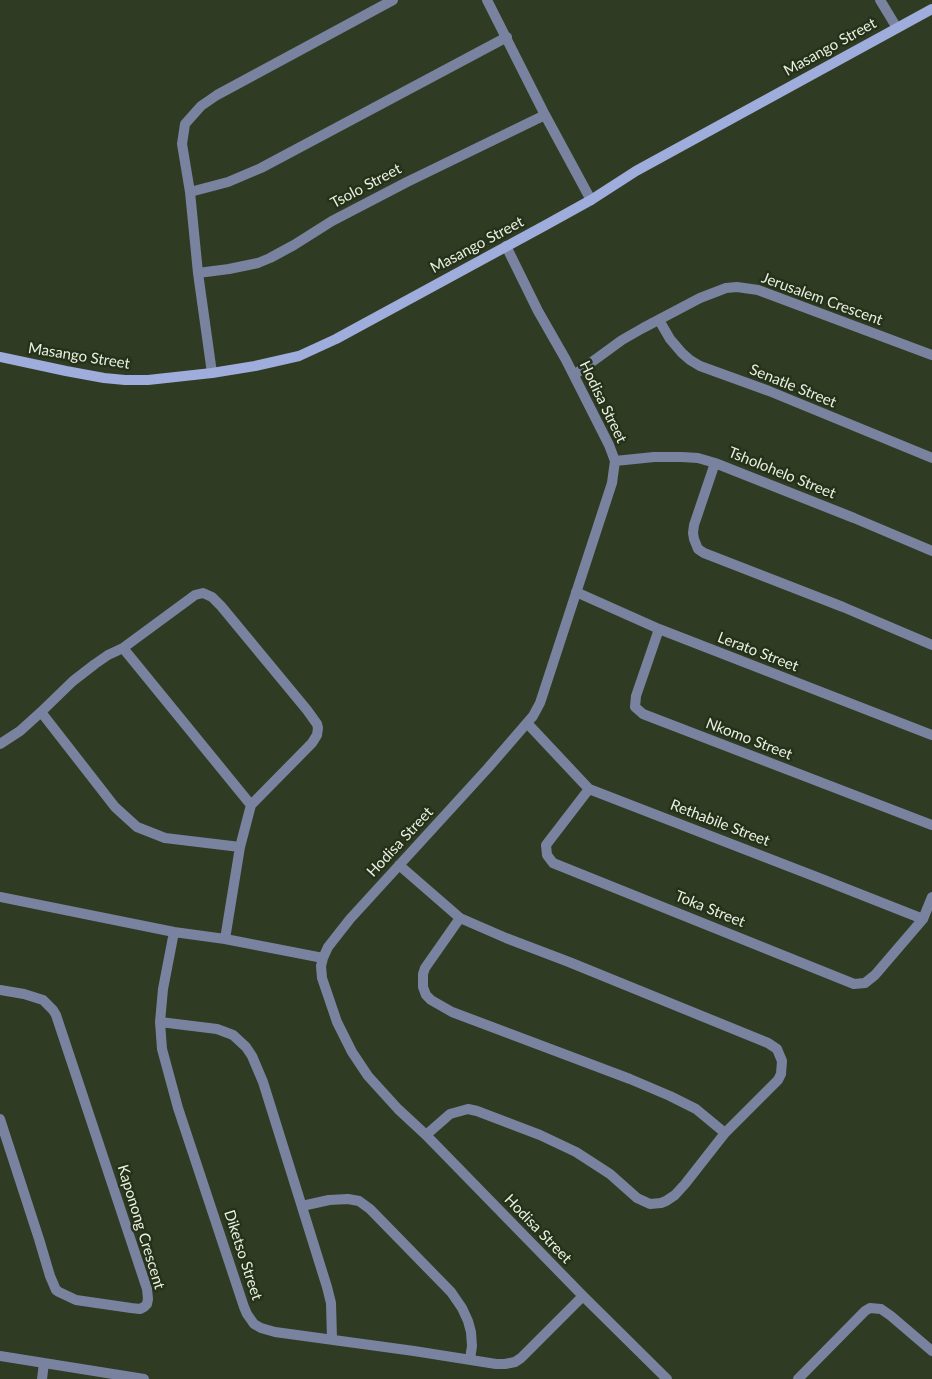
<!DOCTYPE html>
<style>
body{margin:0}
canvas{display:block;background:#303b24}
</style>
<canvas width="932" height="1379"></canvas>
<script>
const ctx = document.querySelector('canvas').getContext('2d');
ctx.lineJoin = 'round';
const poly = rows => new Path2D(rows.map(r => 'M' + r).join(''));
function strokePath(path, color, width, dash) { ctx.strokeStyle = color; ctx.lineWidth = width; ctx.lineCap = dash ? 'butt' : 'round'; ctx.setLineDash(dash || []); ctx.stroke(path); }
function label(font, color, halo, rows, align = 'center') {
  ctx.font = font + ' Lato,sans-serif'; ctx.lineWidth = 5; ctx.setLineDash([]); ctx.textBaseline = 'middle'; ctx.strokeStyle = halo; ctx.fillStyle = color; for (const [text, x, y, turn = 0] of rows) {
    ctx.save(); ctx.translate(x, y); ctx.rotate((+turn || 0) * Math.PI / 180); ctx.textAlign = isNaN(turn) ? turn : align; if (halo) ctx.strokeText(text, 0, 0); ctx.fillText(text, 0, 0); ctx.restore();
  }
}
strokePath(poly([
 [487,0,545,115,591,200],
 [880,0,897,28],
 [190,192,228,182,261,168,507,37],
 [506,246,538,311,566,360,609,445,615,461,612,483,540,703,533,716,488,768,350,919,328,947,323,958,321,966,322,978,337,1022,352,1052,368,1076,398,1109,426,1135,583,1296,667,1379],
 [198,273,229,269,258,263,270,258,294,245,332,221,407,182,545,115],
 [659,320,670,339,682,353,690,360,700,366,769,391,932,458],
 [212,373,198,273,190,192,182,144,185,124,201,106,217,95,393,0],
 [574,375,622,340,643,328,700,298,726,288,737,287,758,290,932,355],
 [615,461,654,457,682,457,698,458,715,463,854,518,932,551],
 [715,463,694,525,693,533,694,539,698,549,704,553,843,607,932,645],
 [576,592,659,629,932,735],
 [659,629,636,696,635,707,643,714,932,825],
 [123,648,251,805],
 [41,712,115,807,137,827,165,838,240,847],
 [527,723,589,789,819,878,923,919],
 [0,744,20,731,41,712,73,681,95,664,108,655,123,648,195,595,203,593,212,597,221,606,307,710,317,724,318,728,317,735,312,743,251,805,240,847,225,939],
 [589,789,546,845,547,855,553,863,854,984,865,983,875,975,923,919,932,897],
 [399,865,460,918,506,938,569,962,768,1043,777,1049,782,1061,781,1074,778,1080,725,1133,685,1184,675,1195,666,1201,661,1203,650,1204,637,1198,610,1174,576,1152,540,1135,477,1111,468,1109,450,1114,426,1135],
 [0,897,174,932,225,939,323,958],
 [460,918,425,968,423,974,423,987,426,995,431,1000,452,1012,630,1079,670,1096,696,1109,725,1133],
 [174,932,163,989,160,1022,162,1049,178,1108,244,1307,247,1314,254,1324,261,1328,275,1332,414,1351,496,1364,505,1364,515,1362,521,1358,583,1296],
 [0,990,24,994,43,1000,53,1010,56,1015,147,1289,148,1299,147,1304,144,1307,140,1309,131,1308,76,1300,59,1292,56,1290,50,1276,39,1239,0,1119],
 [160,1022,217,1029,233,1035,246,1047,252,1056,263,1082,327,1287,331,1303,332,1339],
 [302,1206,329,1200,348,1199,359,1201,370,1209,451,1292,462,1308,468,1321,471,1332,472,1346,470,1359],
 [0,1356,144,1379],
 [42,1379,44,1363],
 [798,1379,865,1311,870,1308,881,1309,891,1316,932,1351]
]), '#7983a0', 10);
strokePath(poly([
 [0,357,66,371,104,378,125,380,148,380,212,373,255,366,299,356,336,339,544,226,591,200,636,171,932,9]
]), '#9eaddb', 10);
label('15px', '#e9f0e2', '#26311a', [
 ["Masango Street",830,47,-29],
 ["Tsolo Street",366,186,-28],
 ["Masango Street",477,245,-28],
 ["Jerusalem Crescent",822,299,20],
 ["Masango Street",79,356,9],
 ["Senatle Street",793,386,22],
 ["Hodisa Street",603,402,64],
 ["Tsholohelo Street",782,473,22],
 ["Lerato Street",758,652,21],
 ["Nkomo Street",749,739,21],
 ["Rethabile Street",720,823,21],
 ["Hodisa Street",400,842,-47],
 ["Toka Street",710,909,22],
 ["Kaponong Crescent",141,1227,73],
 ["Hodisa Street",538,1229,46],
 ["Diketso Street",243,1255,72]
]);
</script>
